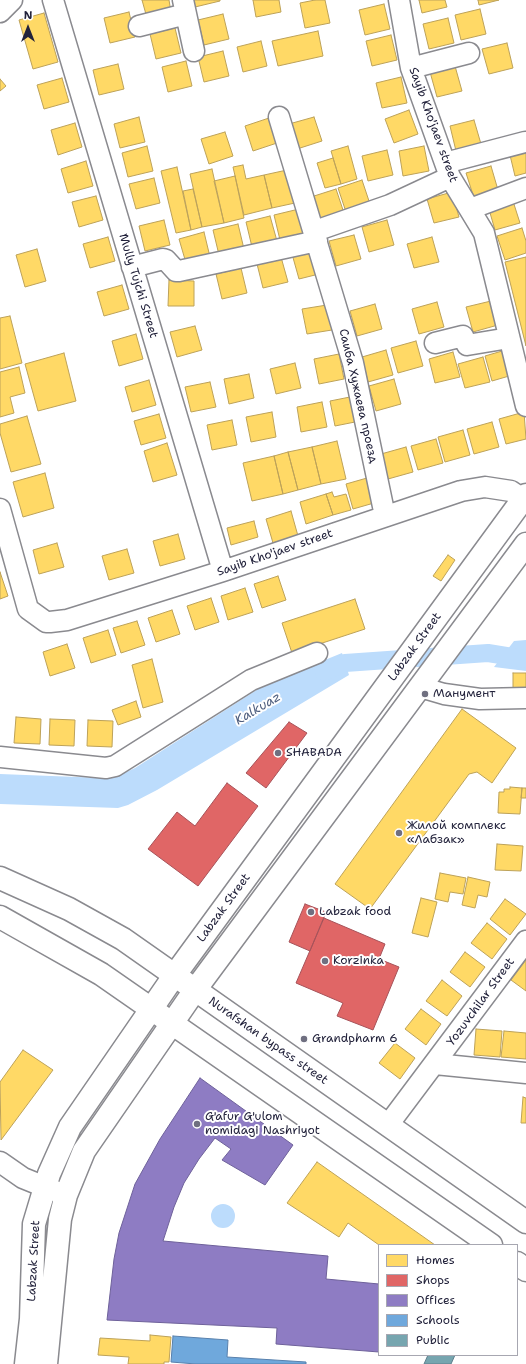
<!DOCTYPE html>
<meta charset="utf-8">
<style>
body{margin:0}
#map{position:relative;width:526px;height:1364px;overflow:hidden;background:#fff;font-family:"Shantell Sans",sans-serif}
canvas{display:block}
.legend{position:absolute;left:378px;top:1244px;width:140px;height:112px;box-sizing:border-box;background:#fff;border:1px solid #a7a7b1;margin:0;padding:5px 7px;list-style:none;font-size:12px;color:#22223b}
.legend li{display:flex;align-items:center;gap:8px;height:20px}
.legend b{width:20px;border:1px solid #a7a7b1}
.north{position:absolute;left:8px;top:8px;width:40px;height:40px;-webkit-text-stroke:3px #fff;paint-order:stroke;rotate:0deg;font-size:11px;font-weight:700;line-height:16px;text-align:center;color:#22223b}
.north::after{content:'';display:block;margin:auto;width:14px;height:18px;background:#22223b;clip-path:polygon(50% 0,100% 100%,50% 72%,0 100%)}
</style>
<div id="map">
<canvas width="526" height="1364"></canvas>
<ul class="legend">
<li><b style="height:11px;background:#ffd966"></b>Homes</li>
<li><b style="height:11px;background:#e06666"></b>Shops</li>
<li><b style="height:11px;background:#8e7cc3"></b>Offices</li>
<li><b style="height:11px;background:#6fa8dc"></b>Schools</li>
<li><b style="height:11px;background:#76a5af"></b>Public</li>
</ul>
<div class="north">N</div>
</div>
<script>
const ctx = document.querySelector('canvas').getContext('2d');
ctx.lineJoin = 'round';
function fill(path, color) { ctx.fillStyle = color; ctx.fill(path, 'evenodd'); }
const poly = rows => new Path2D(rows.map(r => 'M' + r).join(''));
function strokePath(path, color, width, dash) { ctx.strokeStyle = color; ctx.lineWidth = width; ctx.lineCap = dash ? 'butt' : 'round'; ctx.setLineDash(dash || []); ctx.stroke(path); }
function label(font, color, halo, rows, align = 'center') {
  ctx.font = font + ' "Shantell Sans",sans-serif'; ctx.lineWidth = 4; ctx.setLineDash([]); ctx.textBaseline = 'middle'; ctx.strokeStyle = halo; ctx.fillStyle = color; for (const [text, x, y, turn = 0] of rows) {
    ctx.save(); ctx.translate(x, y); ctx.rotate((+turn || 0) * Math.PI / 180); ctx.textAlign = isNaN(turn) ? turn : align; if (halo) ctx.strokeText(text, 0, 0); ctx.fillText(text, 0, 0); ctx.restore();
  }
}
fill(poly([
 [526,640,526,671,494,667,514,641],
 [342,653,349,675,157,790,128,805,118,808,0,804,0,774,103,778,120,775,135,768,266,684],
 '211 1216a12 12 0 1 1 24 0a12 12 0 1 1-24 0Z'
]), '#bcdcfc');
const homes = poly([
 [142,0,169,0,171,12,147,18,142,0],
 [193,0,220,0,220,1,195,7,193,0],
 [253,0,279,0,281,12,256,17,253,0],
 [315,0,325,0,330,23,305,28,300,3,315,0],
 [419,0,445,0,447,7,422,13,419,0],
 [478,0,499,0,479,5,478,0],
 [384,4,390,29,365,35,359,10,384,4],
 [480,9,486,34,461,40,455,15,480,9],
 [129,12,135,37,110,43,104,18,129,12],
 [44,13,58,62,33,69,19,20,44,13],
 [223,14,229,39,204,45,198,20,223,14],
 [448,18,454,43,429,49,423,24,448,18],
 [175,28,181,53,156,59,150,34,175,28],
 [318,31,323,56,278,66,272,41,318,31],
 [391,35,397,60,372,66,366,41,391,35],
 [261,41,267,66,243,72,237,47,261,41],
 [507,43,513,68,489,74,482,49,507,43],
 [223,51,229,76,204,82,198,57,223,51],
 [186,61,192,86,168,92,162,67,186,61],
 [118,64,124,89,99,95,93,70,118,64],
 [455,66,462,91,437,97,430,72,455,66],
 [401,77,407,103,382,108,376,83,401,77],
 [62,78,69,102,44,109,37,85,62,78],
 [0,79,6,86,0,91,0,79],
 [409,110,418,134,394,143,385,119,409,110],
 [139,117,145,142,120,148,114,124,139,117],
 [314,117,322,141,297,149,289,124,314,117],
 [269,118,277,143,253,151,245,126,269,118],
 [474,120,481,144,456,151,450,126,474,120],
 [75,123,82,147,58,155,51,130,75,123],
 [225,132,233,156,209,164,201,139,225,132],
 [147,146,153,171,128,177,122,153,147,146],
 [348,146,357,179,341,184,331,151,348,146],
 [424,146,429,171,403,176,399,151,424,146],
 [526,147,526,173,515,176,509,151,526,147],
 [387,150,393,175,368,181,362,156,387,150],
 [333,158,341,184,325,188,317,163,333,158],
 [86,161,93,186,68,193,61,169,86,161],
 [243,165,246,179,264,175,272,208,244,215,233,167,243,165],
 [491,166,498,190,474,198,466,173,491,166],
 [177,167,191,230,176,233,161,171,177,167],
 [212,169,224,223,202,227,190,174,212,169],
 [287,170,295,203,272,208,264,175,287,170],
 [235,176,244,218,224,223,214,181,235,176],
 [154,178,160,203,136,209,129,184,154,178],
 [362,180,370,204,346,212,338,188,362,180],
 [193,189,202,227,191,230,183,191,193,189],
 [336,189,344,213,320,221,311,197,336,189],
 [452,192,459,217,434,223,427,199,452,192],
 [96,196,103,220,79,227,72,202,96,196],
 [512,198,520,223,495,230,488,206,512,198],
 [299,209,305,234,280,240,274,215,299,209],
 [270,216,277,241,252,247,246,222,270,216],
 [164,220,170,245,145,251,139,226,164,220],
 [387,220,394,245,369,252,362,227,387,220],
 [238,224,244,249,219,255,213,230,238,224],
 [522,228,526,241,526,253,505,260,497,236,522,228],
 [204,232,210,257,186,263,179,239,204,232],
 [354,235,361,259,336,266,329,241,354,235],
 [108,237,115,261,90,268,83,244,108,237],
 [432,237,439,262,414,268,407,244,432,237],
 [317,248,323,273,299,279,292,254,317,248],
 [37,249,46,281,25,287,16,255,37,249],
 [281,257,288,282,263,288,257,264,281,257],
 [526,257,526,346,505,262,526,257],
 [241,268,247,293,222,299,216,274,241,268],
 [169,280,194,281,194,306,168,306,169,280],
 [122,285,129,309,104,316,97,292,122,285],
 [491,301,498,325,473,332,466,307,491,301],
 [437,302,444,327,419,334,412,309,437,302],
 [375,304,382,329,357,336,350,311,375,304],
 [327,305,332,330,307,334,302,309,327,305],
 [10,316,22,363,0,369,0,318,10,316],
 [195,326,202,350,177,357,170,332,195,326],
 [136,334,143,359,119,366,112,341,136,334],
 [416,341,423,366,398,373,391,348,416,341],
 [509,349,516,374,492,381,485,356,509,349],
 [386,350,393,375,368,382,362,357,386,350],
 [453,352,460,377,435,383,429,359,453,352],
 [64,353,76,401,38,411,25,364,64,353],
 [339,354,344,379,319,384,314,359,339,354],
 [483,357,490,382,465,388,458,364,483,357],
 [295,363,301,388,276,394,270,369,295,363],
 [19,367,25,393,10,397,14,413,0,417,0,372,19,367],
 [249,374,254,398,229,404,224,379,249,374],
 [394,379,401,404,376,411,369,386,394,379],
 [149,380,156,405,132,412,125,387,149,380],
 [210,382,216,407,191,412,185,387,210,382],
 [355,396,360,421,335,426,330,401,355,396],
 [322,402,327,427,301,432,297,407,322,402],
 [272,412,276,437,251,442,246,417,272,412],
 [524,412,526,439,506,444,499,419,524,412],
 [159,414,166,438,141,445,134,421,159,414],
 [27,416,41,464,11,472,0,433,0,424,27,416],
 [232,420,237,445,212,450,207,425,232,420],
 [492,422,499,447,474,454,467,429,492,422],
 [463,430,470,455,445,462,438,437,463,430],
 [436,439,443,463,418,470,411,446,436,439],
 [337,441,346,479,321,484,312,447,337,441],
 [167,443,177,475,153,482,144,451,167,443],
 [312,447,321,484,298,490,288,452,312,447],
 [406,447,413,472,388,479,381,454,406,447],
 [288,452,298,490,283,494,274,456,288,452],
 [274,456,283,494,252,501,243,463,274,456],
 [45,473,54,508,23,517,13,482,45,473],
 [367,478,374,503,353,509,346,484,367,478],
 [332,492,334,497,346,494,351,510,333,515,326,494,332,492],
 [326,494,333,515,306,524,300,502,326,494],
 [291,511,298,536,273,543,266,519,291,511],
 [254,521,258,537,231,545,227,528,254,521],
 [178,534,185,559,160,566,153,541,178,534],
 [57,543,64,567,39,574,33,550,57,543],
 [127,549,134,573,109,580,102,556,127,549],
 [448,555,455,560,441,581,433,576,448,555],
 [0,572,8,596,0,599,0,572],
 [278,576,286,600,262,608,254,584,278,576],
 [245,588,253,612,228,620,221,596,245,588],
 [211,598,219,622,195,630,187,606,211,598],
 [355,599,365,629,292,653,282,623,355,599],
 [172,610,180,634,156,642,148,618,172,610],
 [137,621,145,645,121,653,113,628,137,621],
 [108,630,116,655,91,663,83,638,108,630],
 [67,644,75,668,50,676,43,652,67,644],
 [152,659,163,702,143,708,132,665,152,659],
 [513,673,526,673,526,691,513,691,513,673],
 [136,701,141,717,118,725,112,710,136,701],
 [462,709,516,748,492,783,477,772,469,774,370,909,335,884,462,709],
 [16,717,41,719,40,744,14,743,16,717],
 [50,719,75,720,74,746,49,745,50,719],
 [88,720,113,721,112,747,87,746,88,720],
 [510,787,522,788,520,814,498,813,499,792,504,792,504,789,510,789,510,787],
 [522,788,526,788,526,798,521,798,522,788],
 [497,844,523,846,521,871,495,870,497,844],
 [440,873,466,878,463,894,450,892,448,902,435,899,440,873],
 [468,877,490,882,487,897,478,895,475,908,462,905,468,877],
 [421,898,437,902,428,937,412,933,421,898],
 [505,899,526,914,510,935,490,919,505,899],
 [487,923,507,939,492,959,471,943,487,923],
 [465,952,485,967,470,987,450,972,465,952],
 [526,960,526,991,511,980,526,960],
 [442,980,462,996,447,1016,426,1001,442,980],
 [421,1009,441,1024,426,1045,405,1029,421,1009],
 [476,1029,502,1031,500,1057,474,1055,476,1029],
 [504,1031,526,1033,526,1059,501,1057,504,1031],
 [395,1043,415,1058,400,1079,379,1063,395,1043],
 [23,1050,53,1070,1,1140,0,1082,23,1050],
 [523,1097,526,1098,526,1123,521,1123,523,1097],
 [317,1162,435,1245,379,1245,348,1223,339,1237,287,1203,317,1162],
 [150,1335,171,1337,169,1362,164,1362,164,1364,128,1364,129,1357,98,1355,100,1338,150,1341,150,1335]
]);
fill(homes, '#ffd966');
strokePath(homes, '#bda259', 1);
const shops = poly([
 [289,722,307,733,266,788,246,773,289,722],
 [227,783,258,806,198,886,148,849,177,812,195,826,227,783],
 [305,904,326,912,310,951,289,942,305,904],
 [324,918,385,944,379,959,399,967,373,1030,337,1016,343,1003,296,983,324,918]
]);
fill(shops, '#e06666');
strokePath(shops, '#a75259', 1);
const offices = poly([
 [200,1078,293,1145,265,1185,222,1160,231,1149,215,1138,199,1159,184,1183,174,1207,163,1241,328,1256,326,1279,379,1284,379,1352,276,1344,277,1328,107,1320,114,1259,119,1233,135,1184,160,1139,200,1078]
]);
fill(offices, '#8e7cc3');
strokePath(offices, '#6e619a', 1);
const schools = poly([
 [173,1336,228,1340,227,1357,306,1362,306,1364,196,1364,171,1362,173,1336]
]);
fill(schools, '#6fa8dc');
strokePath(schools, '#5880ac', 1);
const public = poly([
 [428,1355,455,1355,451,1364,424,1364,428,1355]
]);
fill(public, '#76a5af');
strokePath(public, '#5d7e8c', 1);
strokePath(poly([
 [324,672,345,663,488,653,526,659]
]), '#bcdcfc', 18);
const minor = poly([
 [53,0,223,571],
 [183,0,194,51],
 [399,0,411,68,450,177,484,233,526,406],
 [0,12,12,0],
 [139,26,186,14],
 [411,68,469,53],
 [279,117,353,363,385,516],
 [445,163,525,142],
 [470,209,526,188],
 [315,231,390,205,450,177],
 [132,267,163,259,166,260,176,271,179,271,317,241],
 [435,343,463,336,467,345,509,338],
 [0,509,28,609,46,622,50,622,67,620,223,571,461,491,485,487,511,491,526,501],
 [420,687,444,694,480,699,526,698],
 [0,757,106,768,115,766,251,680,317,653],
 [435,1064,526,1073],
 [388,1125,526,941],
 [0,1162,23,1178,60,1193]
]);
const secondary = poly([
 [26,1364,31,1319,34,1224,49,1174,70,1127,174,976,526,495],
 [46,1364,60,1219,66,1195,84,1151,195,990,526,544]
]);
const primary = poly([
 [0,878,69,909,123,939,526,1222],
 [0,917,101,974,491,1245],
 [517,1263,526,1270]
]);
strokePath(minor, '#8a8a8f', 23);
strokePath(secondary, '#8a8a8f', 25);
strokePath(primary, '#8a8a8f', 25);
strokePath(minor, '#fff', 20);
strokePath(secondary, '#fff', 22);
strokePath(primary, '#fff', 22);
for (const [x, y, r, color] of [
 [425,694,4,"#6f6f80"],
 [278,753,4,"#6f6f80"],
 [399,833,4,"#6f6f80"],
 [311,912,4,"#6f6f80"],
 [325,961,4,"#6f6f80"],
 [304,1039,4,"#6f6f80"],
 [197,1124,4,"#6f6f80"]
]) { const dot = new Path2D(); dot.arc(x, y, r, 0, 2 * Math.PI); ctx.fillStyle = color; ctx.fill(dot); strokePath(dot, '#fff', 1.5); }
label('12px', '#22223b', '#fff', [
 ["Sayib Kho'jaev street",433,125,70],
 ["Mully Tujchi Street",138,286,73],
 ["Саиба Хужаева проезд",358,396,77],
 ["Sayib Kho'jaev street",275,553,-19],
 ["Labzak Street",415,647,-54],
 ["Labzak Street",224,908,-54],
 ["Yozuvchilar Street",481,1002,-54],
 ["Nurafshan bypass street",268,1041,35],
 ["Labzak Street",34,1261,-87]
]);
label('12px', '#22223b', '#fff', [
 ["Манумент",433,694],
 ["SHABADA",286,753],
 ["Жилой комплекс",407,826],
 ["«Лабзак»",407,840],
 ["Labzak food",319,912],
 ["Korzinka",333,961],
 ["Grandpharm 6",312,1039],
 ["G'afur G'ulom",205,1117],
 ["nomidagi Nashriyot",205,1131]
], 'left');
label('italic 13px', '#4e5e7e', '#fff', [
 ["Kalkuaz",258,709,-31]
]);
</script>
